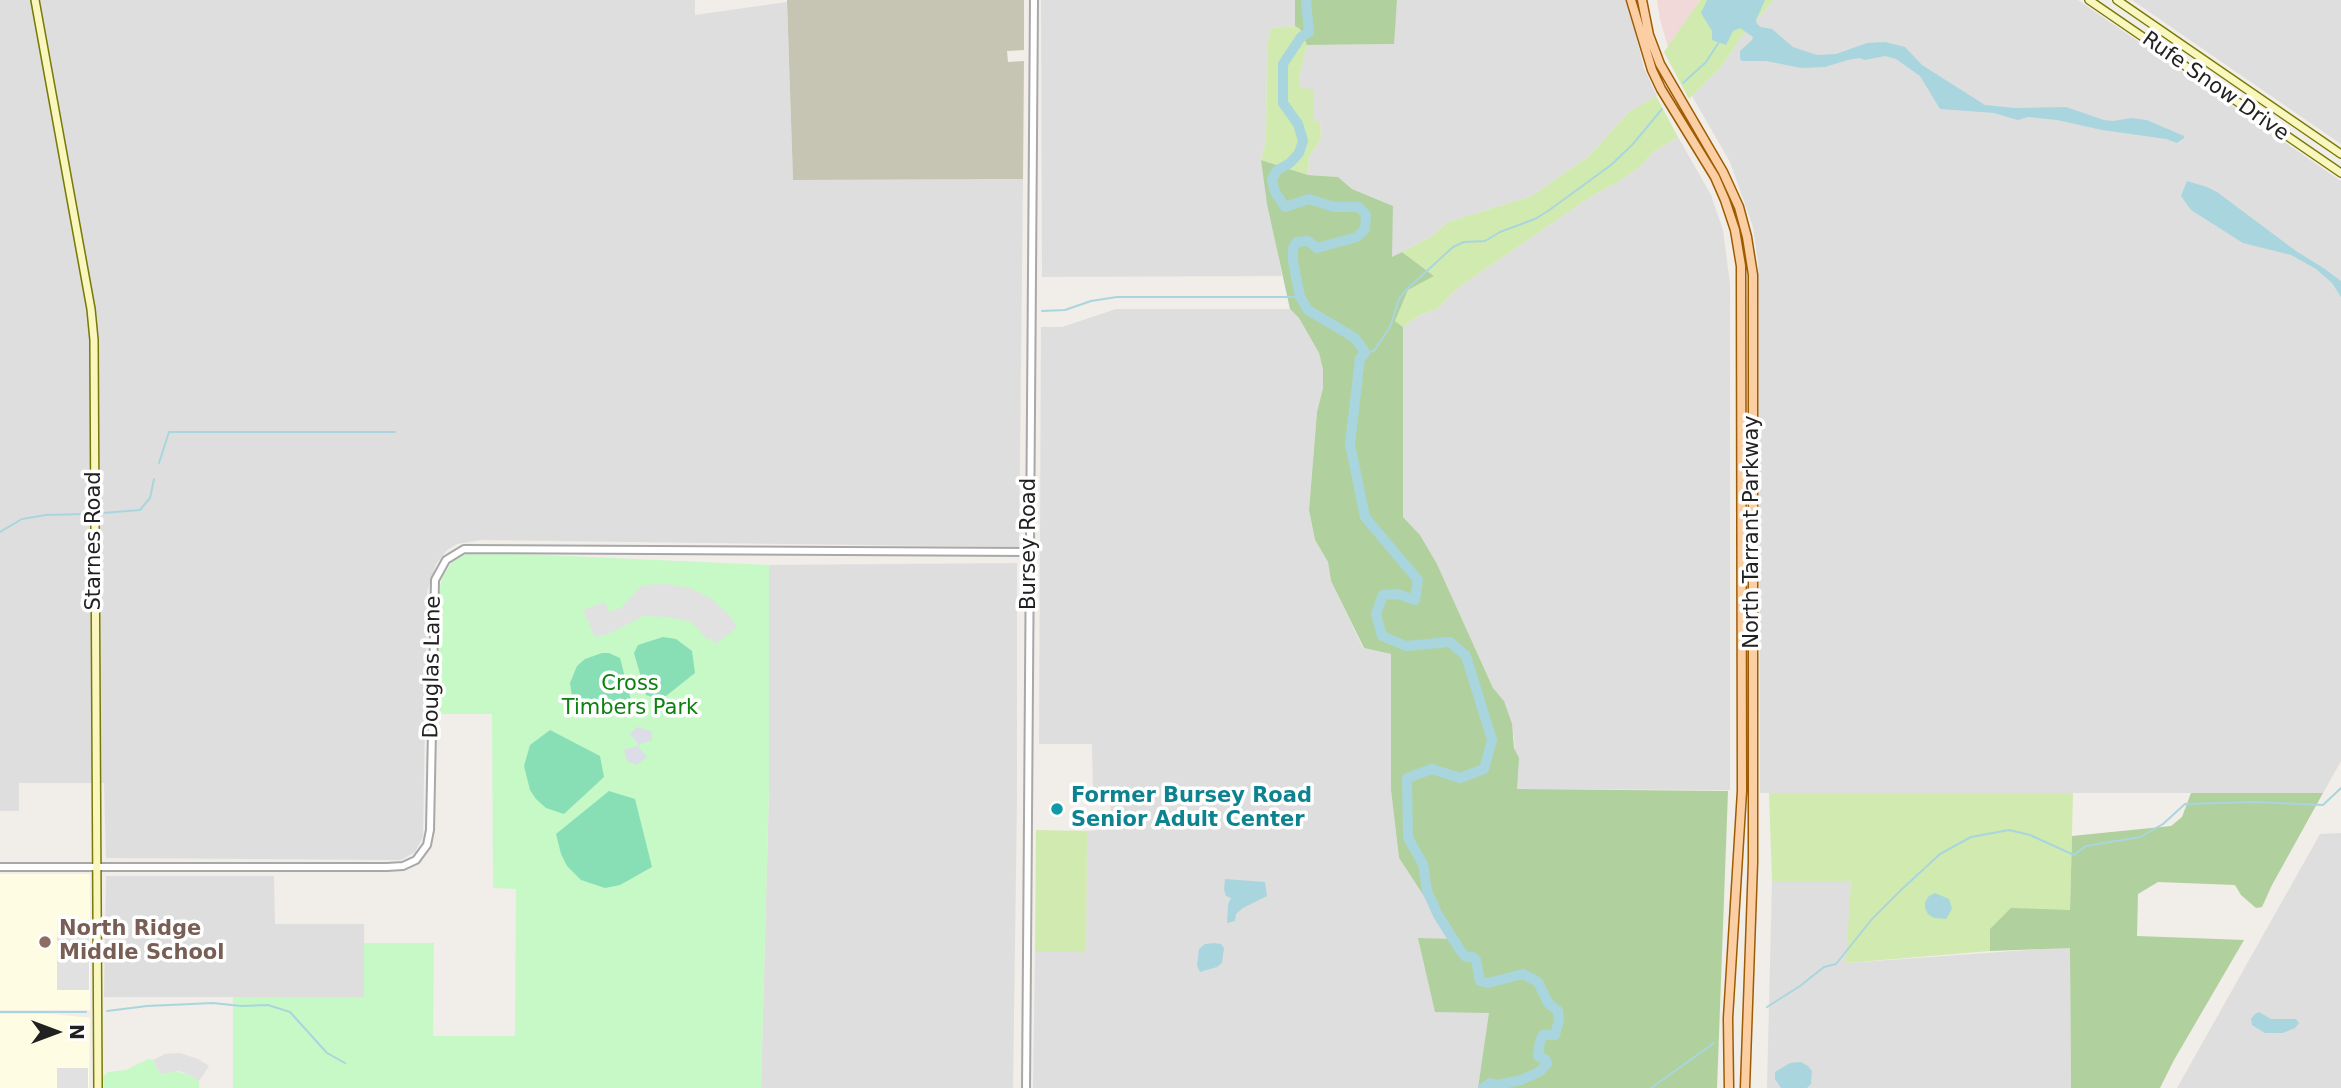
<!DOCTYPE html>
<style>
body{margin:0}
#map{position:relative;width:2341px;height:1088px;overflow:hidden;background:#f1ede8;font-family:"DejaVu Sans",sans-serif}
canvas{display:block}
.north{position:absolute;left:21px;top:997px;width:70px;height:70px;-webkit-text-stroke:5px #fff;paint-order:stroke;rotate:90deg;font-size:19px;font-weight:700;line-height:28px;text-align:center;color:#212121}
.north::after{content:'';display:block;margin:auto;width:24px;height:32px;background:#212121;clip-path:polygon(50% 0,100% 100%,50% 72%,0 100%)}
</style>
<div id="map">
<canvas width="2341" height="1088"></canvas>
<div class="north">N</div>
</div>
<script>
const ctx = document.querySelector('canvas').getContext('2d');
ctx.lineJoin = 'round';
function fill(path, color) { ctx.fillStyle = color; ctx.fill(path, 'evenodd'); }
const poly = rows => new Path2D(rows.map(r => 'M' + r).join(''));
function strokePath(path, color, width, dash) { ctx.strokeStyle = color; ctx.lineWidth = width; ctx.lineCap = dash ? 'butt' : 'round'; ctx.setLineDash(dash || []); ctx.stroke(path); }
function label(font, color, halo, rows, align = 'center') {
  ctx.font = font + ' "DejaVu Sans",sans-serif'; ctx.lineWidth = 7; ctx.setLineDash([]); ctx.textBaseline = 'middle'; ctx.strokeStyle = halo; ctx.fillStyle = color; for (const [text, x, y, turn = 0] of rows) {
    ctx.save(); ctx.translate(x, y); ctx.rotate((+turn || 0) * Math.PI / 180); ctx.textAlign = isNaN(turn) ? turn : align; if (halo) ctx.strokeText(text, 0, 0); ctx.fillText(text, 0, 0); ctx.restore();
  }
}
fill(poly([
 [0,0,695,0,695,15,787,2,793,180,1023,179,1019,547,481,540,457,544,447,550,436,564,427,592,423,837,415,852,401,860,106,858,104,783,19,783,19,811,0,811],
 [1041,0,1295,0,1295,26,1271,28,1267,45,1266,142,1261,160,1282,276,1042,277],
 [1397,0,1627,0,1644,68,1657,96,1629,112,1589,156,1532,196,1448,222,1432,236,1391,258,1393,206,1352,189,1338,177,1308,175,1309,157,1321,139,1320,122,1313,122,1299,89,1299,78,1307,45,1393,44],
 [1774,0,2078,0,2341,181,2341,761,2323,793,1760,793,1758,262,1753,227,1730,162,1692,96,1722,66,1742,36],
 [2132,0,2341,0,2341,144,2197,45],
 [1678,137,1711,195,1723,230,1730,284,1730,790,1517,789,1514,737,1504,702,1493,688,1437,564,1420,535,1403,517,1403,327,1420,315,1438,308,1455,290,1590,197,1618,182,1642,165,1653,152],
 [1116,309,1290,309,1299,318,1319,353,1323,369,1323,388,1317,412,1309,510,1315,540,1328,562,1331,581,1363,648,1391,654,1391,790,1399,858,1452,940,1419,938,1490,1013,1478,1088,1033,1088,1035,952,1086,952,1087,831,1110,829,1111,789,1093,788,1092,744,1039,744,1041,327,1062,327],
 [1017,563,1017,799,1013,1088,761,1088,769,789,769,565],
 [2341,833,2341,1088,2177,1088,2320,834],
 [106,876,274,876,275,924,364,924,365,997,104,997],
 [1772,881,1851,881,1847,963,2070,947,2071,1088,1767,1088]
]), '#dfdede');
fill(poly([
 [1657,0,1700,0,1668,47,1660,19]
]), '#f1d8d9');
fill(poly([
 [0,874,90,874,90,1010,0,1010],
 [0,1014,53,1014,90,1018,89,1088,0,1088]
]), '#fffce4');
fill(poly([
 [787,0,1024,0,1024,50,1007,51,1008,62,1024,61,1023,179,793,180]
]), '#c6c5b3');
fill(poly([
 [1700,0,1774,0,1742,36,1722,66,1689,99,1664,52],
 [1295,26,1300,29,1307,45,1299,78,1299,88,1313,89,1313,121,1320,122,1321,139,1309,157,1308,175,1261,160,1266,142,1267,45,1271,28],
 [1656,96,1678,137,1653,152,1642,165,1618,182,1590,197,1455,290,1438,308,1420,315,1403,327,1395,321,1408,290,1434,276,1402,252,1432,236,1448,222,1532,196,1589,156,1629,112],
 [1769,793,2073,793,2070,910,1990,929,1990,951,1846,963,1851,881,1772,881],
 [1036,830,1087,831,1086,952,1035,952]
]), '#d1eaaf');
fill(poly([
 [1295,0,1397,0,1394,44,1307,45,1300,29,1295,26],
 [1261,160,1308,175,1338,177,1352,189,1393,206,1392,257,1402,252,1434,276,1408,290,1395,321,1403,327,1403,517,1420,535,1437,564,1493,688,1504,701,1512,724,1514,748,1519,758,1517,789,1728,791,1717,1088,1478,1088,1489,1013,1435,1012,1418,938,1452,939,1399,858,1391,790,1391,654,1364,648,1331,581,1328,562,1315,540,1309,510,1317,412,1323,388,1323,369,1319,353,1299,318,1290,309,1267,204],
 [2191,793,2323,793,2272,885,2262,907,2256,908,2241,895,2235,885,2158,882,2138,894,2137,936,2244,940,2174,1060,2160,1088,2071,1088,2070,948,1990,951,1990,929,2011,908,2070,910,2072,836,2171,826,2182,817]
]), '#b0d09d');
fill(poly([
 [478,552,769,565,769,789,761,1088,233,1088,233,997,364,997,364,943,434,943,433,1036,515,1036,516,889,493,888,492,714,436,714,440,587,443,576,452,562,466,554],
 [148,1059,153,1060,160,1074,174,1071,190,1075,199,1081,199,1088,104,1088,103,1077,108,1072,126,1070]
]), '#c7f9c7');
fill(poly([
 [663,637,676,639,692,651,695,673,661,700,646,695,634,653,638,645],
 [602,653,609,653,620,658,631,700,622,711,577,704,572,697,570,683,577,666,585,659],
 [550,730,600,756,604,777,564,814,546,808,536,799,530,790,524,766,530,745],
 [609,791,635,799,652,867,620,885,605,888,581,880,567,866,561,854,556,834]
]), '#88dfb6');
fill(poly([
 [666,584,690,588,712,599,731,617,737,628,715,644,711,638,708,640,691,622,670,617,644,616,608,634,595,637,583,610,605,602,609,612,621,608,642,585],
 [57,920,89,920,89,990,57,990],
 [180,1053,198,1059,209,1066,199,1081,190,1075,179,1071,160,1074,153,1060,165,1054],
 [57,1068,88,1068,88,1088,57,1088]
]), '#e1e1e1');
fill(poly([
 [637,727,651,731,652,740,640,744,639,748,647,757,636,765,627,761,624,750,637,746,638,743,630,734]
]), '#dcdde7');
fill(poly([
 [1707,0,1765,0,1756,20,1757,24,1761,27,1772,29,1793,47,1817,55,1836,54,1867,43,1885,42,1905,47,1922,65,1985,105,2015,108,2066,107,2104,120,2113,121,2131,118,2147,120,2184,136,2184,138,2177,143,2166,139,2102,130,2057,120,2028,117,2018,120,1994,113,1940,109,1920,76,1896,59,1885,56,1865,60,1859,58,1848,60,1825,67,1801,68,1766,61,1742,61,1740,59,1740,51,1752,40,1753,37,1740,28,1733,31,1726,45,1712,40,1712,31,1701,13],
 [2187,181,2207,187,2217,192,2296,251,2325,269,2341,281,2341,297,2332,283,2316,269,2291,255,2243,243,2191,210,2181,196],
 [1225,879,1265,882,1267,896,1243,908,1236,914,1235,921,1227,923,1228,904,1231,898,1226,896,1224,889],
 [1935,893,1949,899,1952,909,1946,919,1934,918,1928,914,1925,908,1925,902,1929,896],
 [1214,943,1221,944,1224,948,1222,963,1217,967,1200,972,1197,966,1199,949,1205,944],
 [2259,1012,2271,1019,2296,1019,2299,1023,2295,1028,2283,1033,2265,1033,2252,1025,2251,1019,2255,1014],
 [1801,1062,1808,1066,1812,1071,1811,1084,1807,1088,1781,1088,1775,1079,1775,1072,1790,1063]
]), '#a9d6de');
strokePath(poly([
 [1683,83,1706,62,1719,42],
 [1042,311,1065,310,1091,301,1117,297,1300,297],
 [1365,353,1374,351,1390,327,1399,299,1406,290,1453,247,1464,242,1485,241,1500,232,1535,219,1548,211,1611,165,1633,144,1662,109],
 [159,463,169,432,395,432],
 [103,513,140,510,150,498,154,479],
 [0,532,22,519,46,515,85,514],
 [1767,1007,1800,986,1824,967,1836,964,1872,919,1901,890,1940,854,1971,837,2009,830,2030,835,2074,855,2086,846,2140,837,2163,824,2185,804,2256,802,2323,805,2341,788],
 [107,1011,147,1006,213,1003,241,1006,268,1005,290,1012,327,1053,345,1063],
 [0,1012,86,1012],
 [1651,1088,1714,1043]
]), '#a9d6de', 2);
strokePath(poly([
 [1306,0,1309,32,1301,37,1283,64,1283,103,1298,124,1303,141,1299,153,1290,163,1276,171,1272,180,1275,192,1285,207,1309,199,1334,207,1359,207,1366,215,1365,229,1357,237,1317,248,1308,241,1297,242,1293,248,1293,261,1300,297,1308,310,1355,338,1363,349,1365,353,1360,358,1350,444,1365,517,1418,580,1415,600,1398,594,1383,595,1376,614,1382,636,1406,646,1450,642,1466,656,1492,740,1484,769,1460,778,1432,769,1407,778,1408,838,1423,864,1427,891,1438,915,1460,950,1466,957,1473,957,1476,960,1480,981,1488,983,1523,974,1538,982,1548,1003,1558,1011,1559,1020,1555,1035,1543,1035,1540,1041,1538,1056,1546,1060,1547,1064,1539,1072,1521,1080,1498,1085,1490,1083,1483,1088]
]), '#a9d6de', 10);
const tertiary = poly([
 [0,867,387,867,403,866,416,860,427,845,430,830,435,580,446,560,464,549,1030,552],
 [1026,1088,1034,0]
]);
const secondary = poly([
 [35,0,91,309,94,340,98,1088],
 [2089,0,2341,173],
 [2117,0,2341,154]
]);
const primary = poly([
 [1631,0,1652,70,1661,89,1715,177,1725,200,1735,230,1741,266,1742,791,1728,1018,1729,1088],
 [1642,0,1649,35,1660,64,1723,172,1739,207,1747,237,1753,275,1753,862,1745,1088]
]);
strokePath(tertiary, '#a8a8a8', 10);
strokePath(secondary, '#777a06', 10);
strokePath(primary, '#9d5c02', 11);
strokePath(tertiary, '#fff', 6);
strokePath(secondary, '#f9f7be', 7);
strokePath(primary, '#fbcea3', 8);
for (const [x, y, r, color] of [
 [1057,809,7,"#0f9aa8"],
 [45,942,7,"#8d6e63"]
]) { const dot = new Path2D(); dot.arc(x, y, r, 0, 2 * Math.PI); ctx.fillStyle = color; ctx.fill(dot); strokePath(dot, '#fff', 2.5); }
label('21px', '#212121', '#fff', [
 ["Rufe Snow Drive",2215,87,35],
 ["North Tarrant Parkway",1753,532,-90],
 ["Starnes Road",95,541,-90],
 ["Bursey Road",1030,544,-90],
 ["Douglas Lane",433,667,-89]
]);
label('21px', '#0d810d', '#fff', [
 ["Cross",630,685],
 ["Timbers Park",630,709]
]);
label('bold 21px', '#0d838f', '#fff', [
 ["Former Bursey Road",1071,797],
 ["Senior Adult Center",1071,821]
], 'left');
label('bold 21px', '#785e54', '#fff', [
 ["North Ridge",59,930],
 ["Middle School",59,954]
], 'left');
</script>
